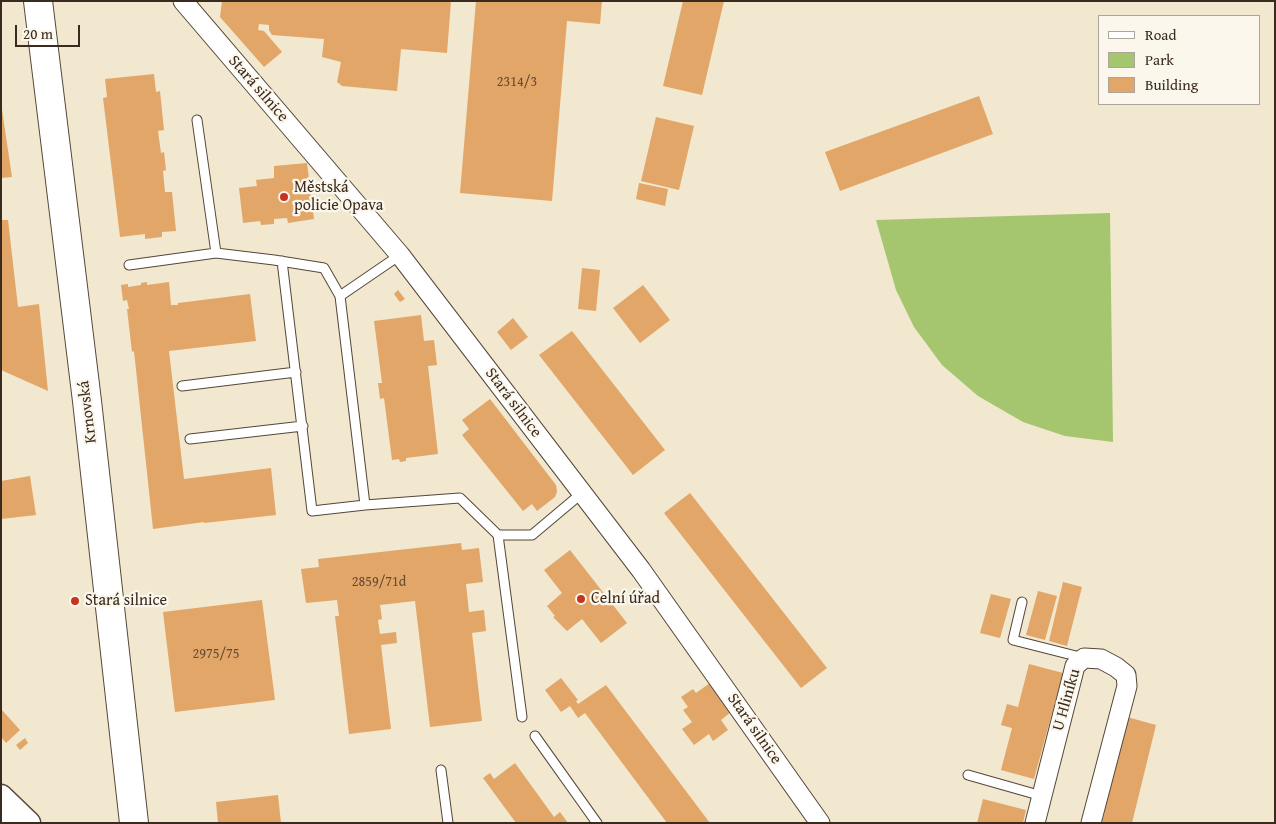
<!DOCTYPE html>
<meta charset="utf-8">
<style>
body{margin:0}
#map{position:relative;width:1276px;height:824px;overflow:hidden;background:#f1e8cf;font-family:"Gentium Book Plus",serif}
canvas{display:block}
.frame{position:absolute;inset:0;border:2px solid #3b2a1e;pointer-events:none}
.legend{position:absolute;left:1098px;top:15px;width:162px;height:90px;box-sizing:border-box;background:#fbf7ec;border:1px solid #aea59a;margin:0;padding:6px 9px;list-style:none;font-size:15px;color:#3b2a1e}
.legend li{display:flex;align-items:center;gap:10px;height:25px}
.legend b{width:25px;border:1px solid #aea59a}
.scale{position:absolute;left:15px;top:25px;width:65px;height:22px;box-sizing:border-box;border:2px solid #3b2a1e;border-top:0;padding-left:6px;font-size:15px;line-height:18px;white-space:nowrap;color:#3b2a1e;-webkit-text-stroke:4px #fbf7ec;paint-order:stroke}
</style>
<div id="map">
<canvas width="1276" height="824"></canvas>
<div class="frame"></div>
<ul class="legend">
<li><b style="height:6px;background:#fff"></b>Road</li>
<li><b style="height:14px;background:#a5c66f"></b>Park</li>
<li><b style="height:14px;background:#e2a668"></b>Building</li>
</ul>
<div class="scale">20 m</div>
</div>
<script>
const ctx = document.querySelector('canvas').getContext('2d');
ctx.lineJoin = 'round';
function fill(path, color) { ctx.fillStyle = color; ctx.fill(path, 'evenodd'); }
const poly = rows => new Path2D(rows.map(r => 'M' + r).join(''));
function strokePath(path, color, width, dash) { ctx.strokeStyle = color; ctx.lineWidth = width; ctx.lineCap = dash ? 'butt' : 'round'; ctx.setLineDash(dash || []); ctx.stroke(path); }
function label(font, color, halo, rows, align = 'center') {
  ctx.font = font + ' "Gentium Book Plus",serif'; ctx.lineWidth = 4.5; ctx.setLineDash([]); ctx.textBaseline = 'middle'; ctx.strokeStyle = halo; ctx.fillStyle = color; for (const [text, x, y, turn = 0] of rows) {
    ctx.save(); ctx.translate(x, y); ctx.rotate((+turn || 0) * Math.PI / 180); ctx.textAlign = isNaN(turn) ? turn : align; if (halo) ctx.strokeText(text, 0, 0); ctx.fillText(text, 0, 0); ctx.restore();
  }
}
fill(poly([
 [1110,213,1113,442,1065,436,1023,422,978,396,942,365,914,327,896,290,876,220]
]), '#a5c66f');
fill(poly([
 [222,1,451,1,447,53,401,49,397,91,342,86,337,82,341,62,322,57,324,39,272,35,269,30,269,25,259,24,258,30,264,31,282,52,264,67,220,17],
 [476,1,602,1,600,24,567,21,552,201,460,193],
 [683,1,724,1,702,95,663,86],
 [154,74,156,92,160,91,164,130,158,131,161,153,164,152,166,170,163,171,165,192,172,192,176,231,162,232,162,237,145,239,145,234,120,237,103,98,107,97,105,79],
 [979,96,993,134,840,191,825,152],
 [1,103,12,177,1,178],
 [656,117,694,126,679,190,641,181],
 [307,163,314,219,288,223,287,218,274,219,274,224,261,225,260,221,243,223,239,188,257,186,256,180,274,178,274,166],
 [639,183,668,189,665,206,636,199],
 [1,220,8,220,18,307,39,304,48,391,1,370],
 [582,268,600,270,596,311,578,309],
 [147,282,147,285,169,282,171,305,178,305,178,303,250,294,256,341,169,351,184,479,271,468,276,515,204,523,204,522,153,529,134,351,132,352,127,309,129,309,127,300,123,301,121,285,128,284,128,287,141,285,141,283],
 [643,285,670,320,640,343,613,308],
 [398,290,405,299,400,302,394,294],
 [421,315,424,341,434,340,437,365,428,366,438,454,406,458,406,461,400,462,399,459,392,460,384,398,380,399,378,383,382,383,374,321],
 [513,318,528,337,511,350,497,332],
 [572,331,665,450,633,475,539,355],
 [490,399,556,485,557,492,555,497,537,511,532,504,523,511,462,435,469,429,462,420],
 [30,476,36,515,1,519,1,481],
 [690,493,827,668,801,688,664,513],
 [461,543,462,550,479,548,483,582,466,584,469,612,484,610,486,631,472,633,482,721,430,727,415,601,380,605,382,619,378,620,380,634,396,632,397,643,381,645,391,729,349,734,335,616,339,616,337,600,306,603,301,569,319,567,318,559],
 [570,550,627,623,601,643,582,619,567,631,553,617,555,616,547,606,562,593,544,570],
 [1063,582,1082,587,1067,646,1049,641],
 [1038,591,1057,596,1045,640,1026,635],
 [991,594,1011,599,1000,638,980,633],
 [262,600,275,700,175,712,163,612],
 [1029,664,1063,673,1034,779,1001,770,1012,728,1001,725,1007,704,1018,707],
 [561,678,578,700,576,701,578,704,606,685,710,823,667,823,585,713,578,718,570,706,561,712,545,690],
 [710,683,731,712,721,720,728,730,713,741,709,734,694,745,682,729,692,722,683,710,688,707,681,697,693,689,696,693],
 [1,709,20,730,6,743,1,737],
 [1127,717,1156,725,1132,823,1102,823],
 [25,738,28,743,20,750,16,745],
 [515,763,554,817,560,812,568,823,516,823,483,778,490,773,494,779],
 [278,795,281,823,218,823,216,802],
 [983,799,1026,810,1023,823,977,823]
]), '#e2a668');
const service = poly([
 [197,120,216,253],
 [282,261,312,511,365,505,460,498,498,535,522,717],
 [129,265,216,253,274,260,324,268,340,296,365,505],
 [340,296,400,255],
 [182,386,296,372],
 [190,439,303,426],
 [498,535,532,535,582,493],
 [1022,602,1013,640,1084,658],
 [535,736,597,823],
 [441,770,448,823],
 [968,775,1042,796]
]);
const minor = poly([
 [183,1,400,255,641,570,820,823],
 [1035,823,1075,666,1084,658,1101,659,1116,667,1126,675,1127,686,1091,823]
]);
const tertiary = poly([
 [1,796,29,823],
 [1,820,4,823]
]);
const primary = poly([
 [38,1,87,401,134,823]
]);
strokePath(service, '#564639', 11);
strokePath(minor, '#564639', 21);
strokePath(tertiary, '#564639', 25);
strokePath(primary, '#564639', 30);
strokePath(service, '#fff', 9);
strokePath(minor, '#fff', 19);
strokePath(tertiary, '#fff', 22);
strokePath(primary, '#fff', 28);
for (const [x, y, r, color] of [
 [284,197,5,"#c8321e"],
 [581,599,5,"#c8321e"],
 [75,601,5,"#c8321e"]
]) { const dot = new Path2D(); dot.arc(x, y, r, 0, 2 * Math.PI); ctx.fillStyle = color; ctx.fill(dot); strokePath(dot, '#fbf7ec', 2); }
label('14px', '#654930', null, [
 ["2314/3",517,82],
 ["2859/71d",379,582],
 ["2975/75",216,654]
]);
label('16px', '#3b2a1e', '#fbf7ec', [
 ["Stará silnice",258,89,49],
 ["Stará silnice",513,403,53],
 ["Krnovská",88,412,-97],
 ["U Hliníku",1067,700,-74],
 ["Stará silnice",754,729,55]
]);
label('16px', '#3b2a1e', '#fbf7ec', [
 ["Městská",294,188],
 ["policie Opava",294,206],
 ["Celní úřad",591,599],
 ["Stará silnice",85,601]
], 'left');
</script>
